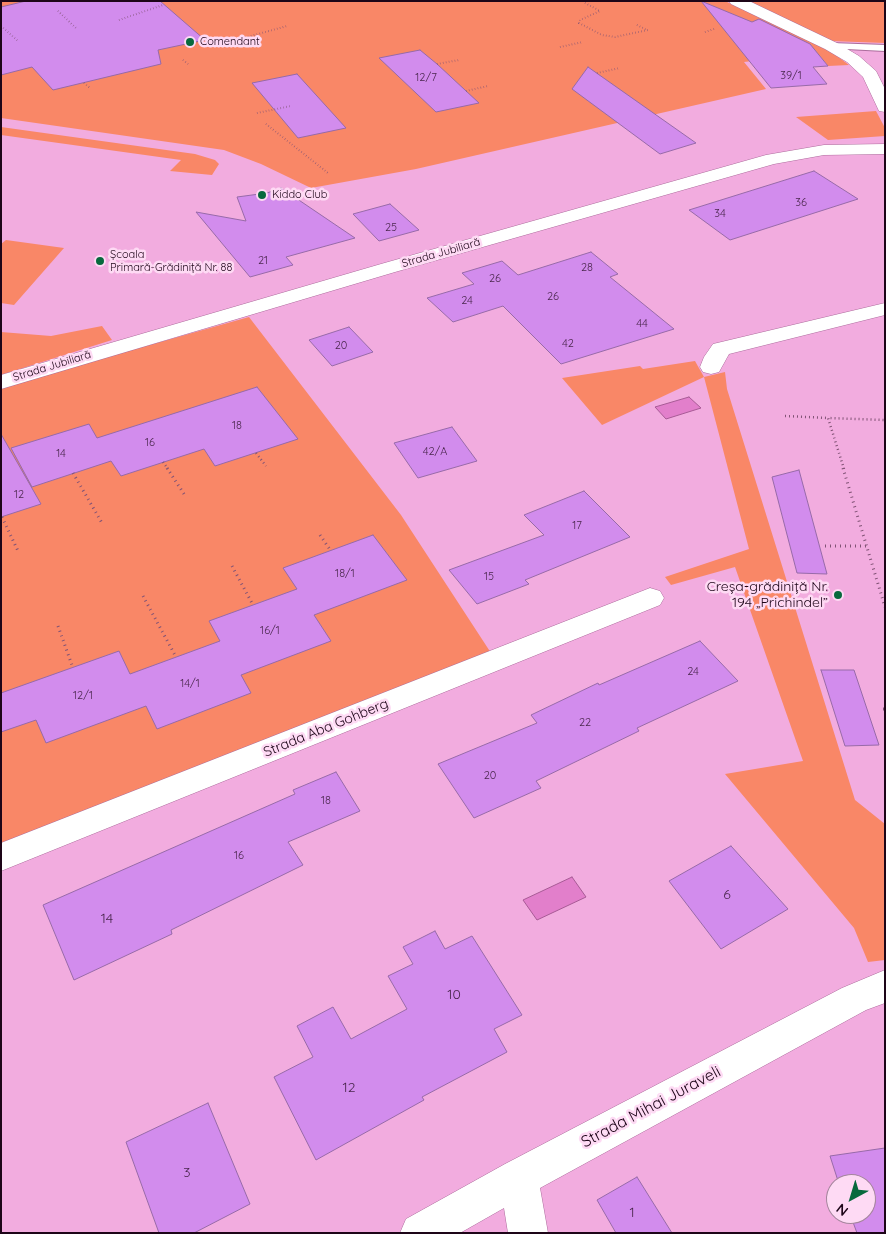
<!DOCTYPE html>
<meta charset="utf-8">
<style>
body{margin:0}
#map{position:relative;width:886px;height:1234px;overflow:hidden;background:#f2acdf;font-family:Quicksand,sans-serif}
canvas{display:block}
.frame{position:absolute;inset:0;border:2px solid #1d0518;pointer-events:none}
.north{position:absolute;left:826px;top:1174px;width:50px;height:50px;box-sizing:border-box;background:#fedaf4;border:1px solid #a4859c;border-radius:50%;rotate:219deg;font-size:14px;font-weight:700;line-height:20px;text-align:center;color:#1d0518}
.north::after{content:'';display:block;margin:auto;width:18px;height:22px;background:#07693d;clip-path:polygon(50% 0,100% 100%,50% 72%,0 100%)}
</style>
<div id="map">
<canvas width="886" height="1234"></canvas>
<div class="frame"></div>
<div class="north">N</div>
</div>
<script>
const ctx = document.querySelector('canvas').getContext('2d');
ctx.lineJoin = 'round';
function fill(path, color) { ctx.fillStyle = color; ctx.fill(path, 'evenodd'); }
const poly = rows => new Path2D(rows.map(r => 'M' + r).join(''));
function strokePath(path, color, width, dash) { ctx.strokeStyle = color; ctx.lineWidth = width; ctx.lineCap = dash ? 'butt' : 'round'; ctx.setLineDash(dash || []); ctx.stroke(path); }
function label(font, color, halo, rows, align = 'center') {
  ctx.font = font + ' Quicksand,sans-serif'; ctx.lineWidth = 5; ctx.setLineDash([]); ctx.textBaseline = 'middle'; ctx.strokeStyle = halo; ctx.fillStyle = color; for (const [text, x, y, turn = 0] of rows) {
    ctx.save(); ctx.translate(x, y); ctx.rotate((+turn || 0) * Math.PI / 180); ctx.textAlign = isNaN(turn) ? turn : align; if (halo) ctx.strokeText(text, 0, 0); ctx.fillText(text, 0, 0); ctx.restore();
  }
}
fill(poly([
 [1,1,725,1,829,50,849,65,828,66,817,53,744,62,766,89,416,169,311,188,261,164,224,150,1,118],
 [749,1,885,1,885,43,830,41],
 [876,111,885,128,885,136,828,140,796,117],
 [1,127,195,154,215,160,219,164,212,175,170,171,181,160,1,135],
 [6,240,64,248,14,305,1,303,1,244],
 [249,317,401,515,491,653,1,843,1,389,96,360],
 [102,326,112,340,1,375,1,332,51,336],
 [695,361,704,377,725,372,727,389,855,800,885,824,885,960,868,962,854,928,725,774,803,761,735,567,671,585,665,577,749,549,704,377,602,425,562,378,640,366,643,369]
]), '#f98767');
const water = poly([
 [689,397,701,408,666,419,655,407,689,397],
 [572,877,586,897,537,920,523,900,572,877]
]);
fill(water, '#e27fcb');
strokePath(water, '#a75a95', 1);
const building = poly([
 [26,1,160,1,205,40,158,50,161,64,53,90,32,67,1,75,1,7,26,1],
 [701,1,752,22,759,19,810,44,828,66,813,67,827,84,771,88,701,1],
 [420,50,437,64,479,103,436,112,379,58,420,50],
 [588,67,696,143,660,154,572,89,588,67],
 [297,74,346,128,298,138,252,83,297,74],
 [814,171,858,199,730,240,689,210,814,171],
 [281,188,355,238,286,257,293,265,250,277,196,212,246,221,237,197,267,193,281,188],
 [390,204,419,230,379,241,353,214,390,204],
 [591,252,618,274,610,277,674,329,561,364,503,306,453,322,427,298,474,284,462,273,502,261,518,275,591,252],
 [349,327,373,352,332,366,309,340,349,327],
 [257,387,298,439,215,466,204,449,121,476,111,461,32,487,11,448,89,424,97,438,257,387],
 [452,427,477,461,418,478,394,443,452,427],
 [1,434,41,504,1,517,1,434],
 [799,470,827,574,797,573,772,477,799,470],
 [584,491,630,537,525,580,529,584,477,604,449,570,544,535,524,515,584,491],
 [373,535,407,580,314,615,331,641,241,675,251,693,157,729,146,706,46,743,36,720,1,732,1,693,119,651,130,674,220,641,209,621,297,589,283,568,373,535],
 [700,641,738,681,637,728,639,731,536,781,541,788,474,818,438,764,537,723,531,715,598,683,599,685,700,641],
 [821,670,854,670,879,745,845,746,821,670],
 [336,772,360,811,288,842,303,865,171,930,172,934,74,980,43,905,295,794,293,790,336,772],
 [731,846,788,909,721,949,669,881,731,846],
 [435,931,445,949,472,936,522,1015,494,1029,507,1052,422,1097,424,1100,316,1160,274,1077,313,1057,297,1026,333,1007,351,1039,407,1009,388,976,413,964,403,947,435,931],
 [208,1103,250,1204,194,1233,159,1233,126,1142,208,1103],
 [885,1148,885,1233,857,1233,850,1214,866,1214,866,1184,839,1184,830,1156,885,1148],
 [637,1177,672,1233,616,1233,597,1200,637,1177]
]);
fill(building, '#d28ced');
strokePath(building, '#976aa8', 1);
const service = poly([
 [831,43,885,45,885,51,827,48,825,46,827,44,831,43]
]);
const minor = poly([
 [729,1,749,1,837,43,859,56,876,71,885,89,885,112,879,111,863,77,847,62,825,49,731,4,729,1],
 [885,144,885,154,824,155,774,164,395,272,1,389,1,375,381,264,766,155,824,145,885,144],
 [885,303,885,315,729,354,719,372,711,374,703,372,700,367,704,357,713,344,885,303],
 [650,588,660,591,664,598,660,605,1,871,1,843,650,588],
 [885,970,885,1003,866,1010,540,1188,548,1233,508,1233,504,1208,460,1233,400,1233,406,1219,505,1164,842,988,885,970]
]);
strokePath(service, '#ac6c9c', 2);
strokePath(minor, '#ac6c9c', 1);
strokePath(poly([
 [585,3,600,11,580,20,579,23,602,35,615,37,648,30],
 [58,11,77,29],
 [119,20,163,5],
 [637,25,647,30],
 [1,26,18,41],
 [705,32,714,29],
 [222,44,287,26],
 [560,47,583,42],
 [183,60,188,64],
 [437,64,459,60],
 [597,73,620,68],
 [84,83,90,88],
 [466,91,488,86],
 [257,113,291,106],
 [266,124,328,173]
]), '#815375', 2, [0.5, 2.5]);
strokePath(poly([
 [785,416,828,418],
 [256,453,266,466],
 [163,462,168,469],
 [844,469,828,418,885,420]
]), '#815375', 2.5, [1, 3]);
strokePath(poly([
 [167,468,184,494],
 [843,468,885,607],
 [73,473,102,523],
 [2,517,18,551],
 [320,535,331,551],
 [825,546,866,546],
 [232,566,253,605],
 [143,596,176,657],
 [58,626,73,668],
 [883,709,885,709]
]), '#815375', 3, [1, 4]);
fill(service, '#fff');
fill(minor, '#fff');
for (const [x, y, r, color] of [
 [190,42,5,"#07693d"],
 [262,195,5,"#07693d"],
 [100,261,5,"#07693d"],
 [838,595,5,"#07693d"]
]) { const dot = new Path2D(); dot.arc(x, y, r, 0, 2 * Math.PI); ctx.fillStyle = color; ctx.fill(dot); strokePath(dot, '#fedaf4', 2); }
label('11px', '#1d0518', '#fedaf4', [
 ["Comendant",200,42],
 ["Kiddo Club",272,195],
 ["Școala",110,255],
 ["Primară-Grădiniță Nr. 88",110,268]
], 'left');
label('11px', '#4a274d', null, [
 ["39/1",791,76],
 ["12/7",426,78],
 ["36",801,203],
 ["34",720,214],
 ["25",391,228],
 ["21",263,261],
 ["28",587,268],
 ["26",495,279],
 ["26",553,297],
 ["24",467,301],
 ["44",642,324],
 ["42",568,344],
 ["20",341,346],
 ["18",237,426],
 ["16",150,443],
 ["42/A",435,452],
 ["14",61,454],
 ["12",19,495],
 ["17",577,526],
 ["18/1",345,574],
 ["15",489,577],
 ["16/1",270,631],
 ["24",693,672],
 ["14/1",190,684],
 ["12/1",83,696],
 ["22",585,723],
 ["20",490,776],
 ["18",326,801],
 ["16",239,856]
]);
label('11px', '#1d0518', '#fedaf4', [
 ["Strada Jubiliară",441,253,-16],
 ["Strada Jubiliară",52,366,-17]
]);
label('14px', '#1d0518', '#fedaf4', [
 ["Creșa-grădiniță Nr.",828,587],
 ["194 „Prichindel”",828,603]
], 'right');
label('14px', '#1d0518', '#fedaf4', [
 ["Strada Aba Gohberg",326,728,-22]
]);
label('14px', '#4a274d', null, [
 ["6",727,895],
 ["14",107,919],
 ["10",454,995],
 ["12",349,1088],
 ["3",187,1173],
 ["1",632,1213]
]);
label('16px', '#1d0518', '#fedaf4', [
 ["Strada Mihai Juraveli",651,1107,-28]
]);
</script>
